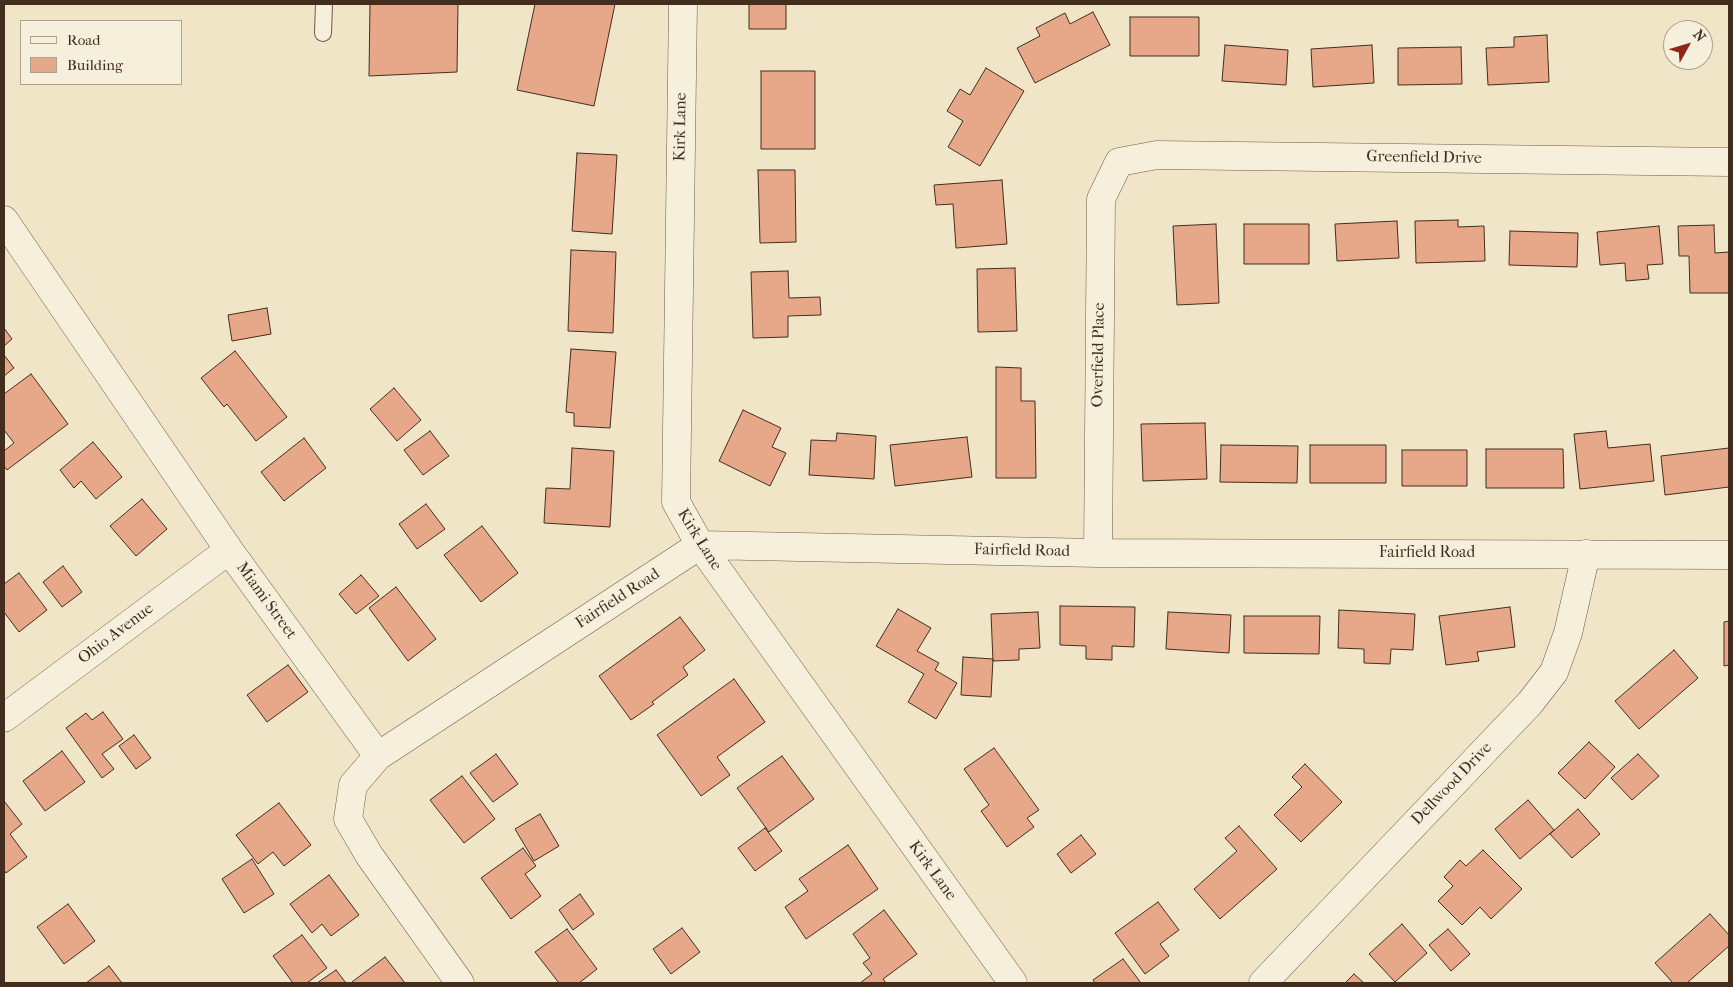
<!DOCTYPE html>
<style>
body{margin:0}
#map{position:relative;width:1733px;height:987px;overflow:hidden;background:#f0e6c7;font-family:"IM FELL French Canon",serif}
canvas{display:block}
.frame{position:absolute;inset:0;border:5px solid #432d1e;pointer-events:none}
.legend{position:absolute;left:20px;top:20px;width:162px;height:65px;box-sizing:border-box;background:#f5efdb;border:1px solid #aea18f;margin:0;padding:6px 9px;list-style:none;font-size:15px;color:#432d1e}
.legend li{display:flex;align-items:center;gap:10px;height:25px}
.legend b{width:25px;border:1px solid #aea18f}
.north{position:absolute;left:1663px;top:20px;width:50px;height:50px;box-sizing:border-box;background:#f5efdb;border:1px solid #aea18f;border-radius:50%;rotate:51deg;font-size:14px;font-weight:700;line-height:20px;text-align:center;color:#432d1e}
.north::after{content:'';display:block;margin:auto;width:18px;height:22px;background:#8f2418;clip-path:polygon(50% 0,100% 100%,50% 72%,0 100%)}
</style>
<div id="map">
<canvas width="1733" height="987"></canvas>
<div class="frame"></div>
<ul class="legend">
<li><b style="height:6px;background:#f5efdb"></b>Road</li>
<li><b style="height:14px;background:#e7a889"></b>Building</li>
</ul>
<div class="north">N</div>
</div>
<script>
const ctx = document.querySelector('canvas').getContext('2d');
ctx.lineJoin = 'round';
function fill(path, color) { ctx.fillStyle = color; ctx.fill(path, 'evenodd'); }
const poly = rows => new Path2D(rows.map(r => 'M' + r).join(''));
function strokePath(path, color, width, dash) { ctx.strokeStyle = color; ctx.lineWidth = width; ctx.lineCap = dash ? 'butt' : 'round'; ctx.setLineDash(dash || []); ctx.stroke(path); }
function label(font, color, halo, rows, align = 'center') {
  ctx.font = font + ' "IM FELL French Canon",serif'; ctx.lineWidth = 4.5; ctx.setLineDash([]); ctx.textBaseline = 'middle'; ctx.strokeStyle = halo; ctx.fillStyle = color; for (const [text, x, y, turn = 0] of rows) {
    ctx.save(); ctx.translate(x, y); ctx.rotate((+turn || 0) * Math.PI / 180); ctx.textAlign = isNaN(turn) ? turn : align; if (halo) ctx.strokeText(text, 0, 0); ctx.fillText(text, 0, 0); ctx.restore();
  }
}
const building = poly([
 [370,4,458,4,457,72,369,76,370,4],
 [535,4,615,4,594,106,517,90,535,4],
 [749,4,786,4,786,29,749,29,749,4],
 [1093,12,1110,45,1035,83,1017,48,1040,36,1036,28,1065,13,1070,24,1093,12],
 [1130,17,1199,17,1199,56,1130,56,1130,17],
 [1547,35,1549,82,1488,85,1486,48,1514,47,1514,37,1547,35],
 [1225,45,1288,50,1286,85,1222,81,1225,45],
 [1372,45,1374,83,1313,87,1311,49,1372,45],
 [1461,47,1462,84,1398,85,1398,48,1461,47],
 [986,68,1024,91,980,166,948,147,963,121,947,111,960,89,970,95,986,68],
 [761,71,815,71,815,149,761,149,761,71],
 [577,153,617,155,612,234,572,231,577,153],
 [758,170,795,170,796,242,760,243,758,170],
 [1002,180,1007,244,956,248,953,204,936,205,934,185,1002,180],
 [1458,220,1458,227,1484,226,1485,261,1416,263,1415,221,1458,220],
 [1397,221,1399,258,1337,261,1335,224,1397,221],
 [1216,224,1219,303,1177,305,1173,226,1216,224],
 [1244,224,1309,224,1309,264,1244,264,1244,224],
 [1714,225,1715,253,1729,252,1729,293,1690,293,1689,256,1679,256,1678,226,1714,225],
 [1659,226,1663,264,1647,265,1649,279,1626,281,1625,263,1600,265,1597,232,1659,226],
 [1510,231,1578,233,1577,267,1509,265,1510,231],
 [571,250,616,252,613,333,568,331,571,250],
 [1015,268,1017,331,978,332,977,269,1015,268],
 [788,271,789,298,820,297,821,315,788,316,788,337,753,338,751,272,788,271],
 [267,308,271,334,232,341,228,315,267,308],
 [4,328,12,339,4,346,4,328],
 [571,349,616,352,610,428,574,426,574,413,566,412,571,349],
 [235,351,287,417,256,441,227,404,224,407,201,378,235,351],
 [4,355,14,368,4,376,4,355],
 [996,367,1021,368,1021,401,1035,401,1036,478,996,478,996,367],
 [31,374,68,424,7,470,4,466,4,451,14,443,4,430,4,394,31,374],
 [394,388,421,420,397,441,370,409,394,388],
 [743,410,781,428,772,447,786,453,770,486,719,461,743,410],
 [1205,423,1207,479,1143,481,1141,424,1205,423],
 [430,431,449,456,423,475,404,450,430,431],
 [1606,431,1608,448,1650,444,1654,481,1580,489,1574,434,1606,431],
 [837,433,876,436,874,479,809,475,811,440,836,441,837,433],
 [967,437,972,477,895,486,890,445,967,437],
 [304,438,326,468,284,501,261,472,304,438],
 [93,442,122,477,96,499,81,481,74,488,60,470,93,442],
 [1221,445,1298,446,1297,483,1220,482,1221,445],
 [1310,445,1386,445,1386,483,1310,483,1310,445],
 [572,448,614,451,610,527,544,523,546,488,570,489,572,448],
 [1729,448,1729,487,1665,495,1661,456,1729,448],
 [1486,449,1563,449,1564,488,1486,488,1486,449],
 [1402,450,1467,450,1467,486,1402,486,1402,450],
 [142,499,167,529,136,556,110,526,142,499],
 [426,504,445,529,417,549,399,524,426,504],
 [482,526,518,573,481,602,444,555,482,526],
 [63,566,82,592,62,607,43,582,63,566],
 [19,573,47,610,19,632,4,612,4,584,19,573],
 [361,575,379,596,356,614,339,594,361,575],
 [396,587,436,639,408,661,369,608,396,587],
 [1060,606,1135,607,1134,647,1112,646,1112,660,1086,659,1086,646,1060,645,1060,606],
 [1510,607,1515,647,1477,652,1479,661,1446,665,1439,616,1510,607],
 [898,609,931,628,917,651,939,663,935,670,957,683,936,719,908,702,924,674,876,646,898,609],
 [1339,610,1415,614,1413,650,1391,649,1390,664,1364,663,1364,649,1338,648,1339,610],
 [1038,612,1040,648,1019,649,1019,660,993,661,991,614,1038,612],
 [1168,612,1231,615,1229,653,1166,649,1168,612],
 [1244,616,1320,616,1319,654,1244,653,1244,616],
 [680,617,705,650,683,667,688,675,652,702,654,704,631,720,599,676,680,617],
 [1729,621,1729,665,1724,666,1724,622,1729,621],
 [1674,650,1698,678,1639,729,1615,701,1674,650],
 [963,657,993,659,991,697,961,695,963,657],
 [288,665,308,692,267,722,247,695,288,665],
 [734,679,765,722,717,757,730,775,701,796,657,735,734,679],
 [103,712,123,739,102,754,114,769,102,778,66,728,86,713,92,720,103,712],
 [134,735,151,758,136,769,119,746,134,735],
 [1589,742,1615,767,1585,799,1558,773,1589,742],
 [994,748,1039,810,1027,818,1034,827,1007,847,981,811,989,805,964,769,994,748],
 [62,751,85,782,45,811,23,781,62,751],
 [496,754,518,784,493,802,470,773,496,754],
 [1638,754,1659,776,1632,800,1611,778,1638,754],
 [782,756,814,799,769,832,737,788,782,756],
 [1305,764,1342,802,1301,842,1274,815,1302,787,1292,777,1305,764],
 [462,776,495,819,464,843,430,800,462,776],
 [1528,800,1554,830,1520,859,1495,829,1528,800],
 [4,801,22,824,10,834,27,857,6,873,4,870,4,801],
 [279,803,311,845,284,866,273,852,258,864,236,835,279,803],
 [1578,809,1600,834,1572,858,1550,834,1578,809],
 [540,814,559,846,534,861,515,829,540,814],
 [1239,826,1277,869,1220,919,1194,889,1237,851,1225,838,1239,826],
 [765,828,782,851,755,871,738,848,765,828],
 [1081,835,1096,854,1071,873,1057,854,1081,835],
 [848,845,878,889,806,939,785,907,808,891,799,879,848,845],
 [523,848,536,866,525,874,541,896,511,919,481,878,523,848],
 [1483,850,1522,889,1491,919,1480,907,1462,925,1438,901,1453,886,1444,877,1460,860,1466,866,1483,850],
 [252,859,274,894,244,913,222,879,252,859],
 [329,875,359,915,331,936,322,924,312,933,290,904,329,875],
 [580,894,594,914,573,930,559,910,580,894],
 [1158,902,1179,930,1160,944,1169,956,1145,974,1115,933,1158,902],
 [68,904,95,941,64,964,37,927,68,904],
 [884,910,917,954,883,979,886,983,860,983,872,974,863,963,870,958,853,934,884,910],
 [1710,914,1729,935,1729,946,1687,983,1673,983,1655,963,1710,914],
 [1402,924,1427,953,1395,982,1369,954,1402,924],
 [682,928,700,952,671,974,653,949,682,928],
 [567,929,597,969,579,983,559,983,535,952,567,929],
 [1448,929,1470,954,1451,971,1429,945,1448,929],
 [302,935,327,968,307,983,293,983,273,956,302,935],
 [385,957,405,983,353,983,352,982,385,957],
 [1123,959,1141,983,1095,983,1093,980,1123,959],
 [109,966,122,983,86,983,109,966],
 [336,970,346,983,317,983,336,970],
 [1354,974,1364,983,1345,983,1354,974]
]);
fill(building, '#e7a889');
strokePath(building, '#432d1e', 1);
const service = poly([
 [323,33,324,4]
]);
const minor = poly([
 [683,4,676,502,700,545,1013,983],
 [4,220,229,550,378,756],
 [1098,553,1101,199,1119,162,1157,155,1729,162],
 [4,718,229,550],
 [460,983,369,855,348,819,353,785,378,756,700,545,1098,553,1729,555],
 [1263,983,1530,703,1554,672,1568,633,1586,554]
]);
strokePath(service, '#6e5b48', 18);
strokePath(minor, '#6e5b48', 29);
strokePath(service, '#f5efdb', 16);
strokePath(minor, '#f5efdb', 28);
label('16px', '#432d1e', '#f5efdb', [
 ["Kirk Lane",681,127,-89],
 ["Greenfield Drive",1424,158,1],
 ["Overfield Place",1099,355,-89],
 ["Kirk Lane",699,540,58],
 ["Fairfield Road",1022,551,1],
 ["Fairfield Road",1427,553],
 ["Fairfield Road",618,599,-33],
 ["Miami Street",266,601,54],
 ["Ohio Avenue",116,634,-37],
 ["Dellwood Drive",1452,784,-46],
 ["Kirk Lane",932,871,54]
]);
</script>
